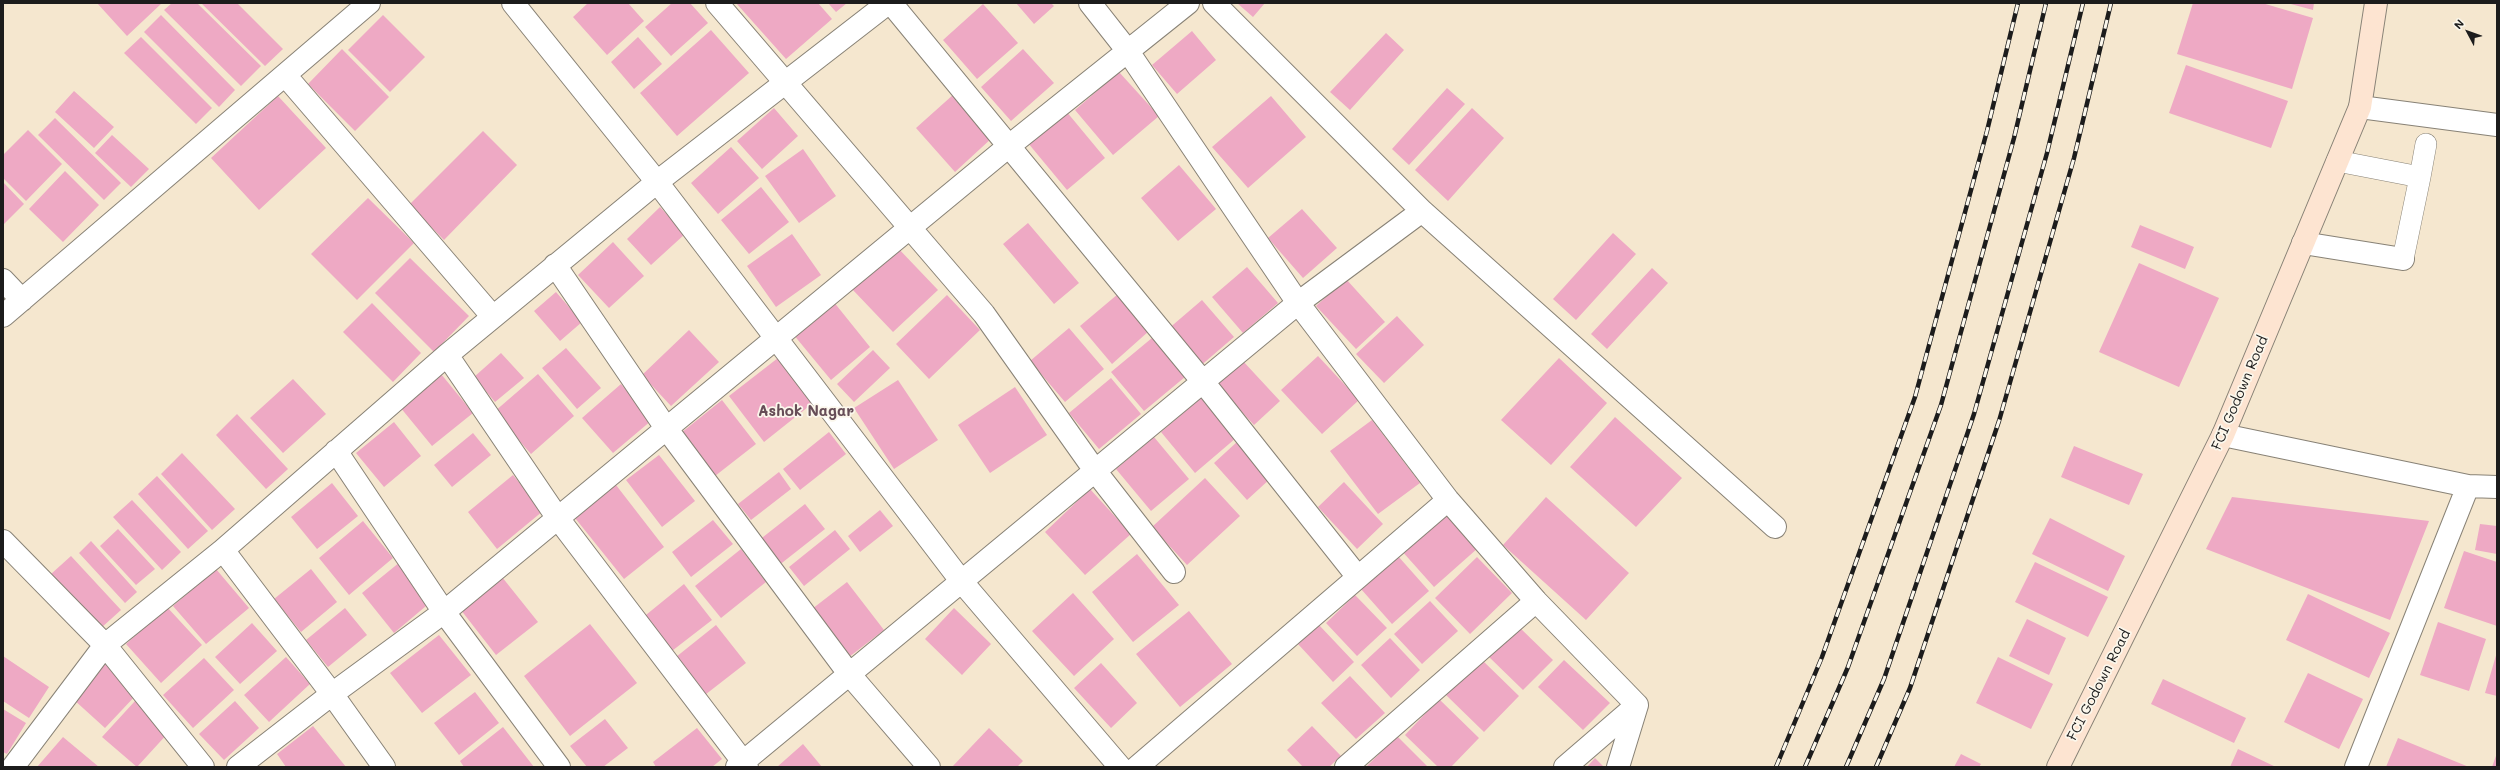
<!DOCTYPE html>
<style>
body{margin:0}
#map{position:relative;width:2500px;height:770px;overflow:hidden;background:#f5e7cf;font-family:Mali,sans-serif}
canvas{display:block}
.frame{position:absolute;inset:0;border:4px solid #1c1c1c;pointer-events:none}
.north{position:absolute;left:2448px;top:12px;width:40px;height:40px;-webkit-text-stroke:3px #fbf7ec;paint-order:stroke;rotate:311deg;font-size:11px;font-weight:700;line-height:16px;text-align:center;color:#1c1c1c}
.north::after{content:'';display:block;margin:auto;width:14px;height:18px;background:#1c1c1c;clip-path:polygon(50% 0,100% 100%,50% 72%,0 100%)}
</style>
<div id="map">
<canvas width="2500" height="770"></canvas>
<div class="frame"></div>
<div class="north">N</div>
</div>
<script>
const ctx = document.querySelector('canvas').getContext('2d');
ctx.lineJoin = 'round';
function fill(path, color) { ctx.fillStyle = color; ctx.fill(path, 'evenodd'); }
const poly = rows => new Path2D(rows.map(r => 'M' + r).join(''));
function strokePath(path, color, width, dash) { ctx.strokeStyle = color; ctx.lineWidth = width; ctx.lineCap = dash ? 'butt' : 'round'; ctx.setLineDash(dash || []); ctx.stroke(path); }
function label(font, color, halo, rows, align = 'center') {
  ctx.font = font + ' Mali,sans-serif'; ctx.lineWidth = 3.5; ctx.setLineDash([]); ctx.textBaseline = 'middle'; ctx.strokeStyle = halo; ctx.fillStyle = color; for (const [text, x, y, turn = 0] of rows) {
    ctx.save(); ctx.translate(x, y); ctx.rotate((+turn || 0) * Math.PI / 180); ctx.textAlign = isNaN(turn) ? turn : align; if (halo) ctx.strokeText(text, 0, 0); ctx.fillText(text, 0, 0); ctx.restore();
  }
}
fill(poly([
 [97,3,162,3,127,36],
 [172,3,197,3,261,66,241,86,164,10],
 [201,3,237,3,283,49,265,66],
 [588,3,628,3,644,21,607,55,573,17],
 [672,3,690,3,708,23,671,56,645,27],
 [736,3,818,3,832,19,786,59],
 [828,3,847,3,836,12],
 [1016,3,1051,3,1054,6,1034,24],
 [1237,3,1265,3,1253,17],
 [2193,3,2262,3,2313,18,2292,89,2177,54],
 [2287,3,2314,3,2313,10],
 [983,4,1018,43,977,79,943,40],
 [161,15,235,90,219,107,144,32],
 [383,15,425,57,390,92,348,50],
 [711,30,749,73,677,136,640,93],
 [1192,31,1216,60,1177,94,1152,65],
 [1386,33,1404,50,1350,110,1330,92],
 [141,37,212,108,196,124,124,53],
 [638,37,662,64,634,89,611,62],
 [342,49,389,97,355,131,308,84],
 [1023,49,1054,83,1011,121,981,87],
 [2186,65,2288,101,2271,148,2169,113],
 [1119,72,1159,116,1113,155,1075,110],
 [1447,88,1465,104,1409,165,1392,149],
 [74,91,114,127,94,148,55,112],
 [954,94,993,137,955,172,916,128],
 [278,96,326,148,259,210,211,158],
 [1271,96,1306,137,1248,188,1212,147],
 [774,108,798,136,762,169,737,141],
 [1472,108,1504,138,1448,201,1415,170],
 [1066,111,1105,158,1067,190,1028,143],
 [55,118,121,183,104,200,38,135],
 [28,130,62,164,26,201,3,178,3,155],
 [483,131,517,165,444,240,409,205],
 [112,135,149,169,131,187,95,153],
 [731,147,759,178,718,214,691,183],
 [803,149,836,196,799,223,765,176],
 [1179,165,1216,209,1178,241,1141,198],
 [65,171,99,205,63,242,29,209],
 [3,182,24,204,3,225],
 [761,187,789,222,749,254,721,220],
 [368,198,414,243,357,300,311,254],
 [660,207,685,234,651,265,627,239],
 [1302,209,1337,248,1303,278,1268,238],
 [1028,223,1079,283,1054,304,1003,244],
 [2140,225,2194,247,2185,269,2131,247],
 [1613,233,1636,254,1576,320,1553,299],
 [792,234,821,275,776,307,747,266],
 [613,242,644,276,609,308,578,275],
 [896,246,938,290,893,332,852,289],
 [410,258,469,316,434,352,375,293],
 [2139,263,2219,298,2179,387,2099,352],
 [1247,267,1278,303,1243,333,1212,297],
 [1652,268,1668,283,1607,349,1591,334],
 [1346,279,1385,322,1356,349,1316,306],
 [556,292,582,322,560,341,534,311],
 [1118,294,1149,331,1112,364,1080,326],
 [947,295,980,330,929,379,896,344],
 [1202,300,1234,337,1198,368,1167,330],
 [833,301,870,347,831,380,793,334],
 [372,303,421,353,393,382,343,332],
 [1397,316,1424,345,1384,383,1356,354],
 [1069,328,1104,369,1065,402,1030,361],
 [689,330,719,362,671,406,642,375],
 [1158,333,1191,372,1144,411,1111,372],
 [566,348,601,388,577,409,542,368],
 [873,350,890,368,854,402,837,384],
 [501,353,524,378,495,402,474,377],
 [1318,356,1359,400,1322,434,1281,390],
 [778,358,813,403,764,442,729,396],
 [1559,358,1607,403,1551,465,1501,420],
 [1242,360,1280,401,1254,425,1215,383],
 [441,374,473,413,432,446,400,407],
 [538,374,574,416,531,454,494,412],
 [1111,378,1141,414,1099,449,1069,413],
 [293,379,326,414,283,453,250,418],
 [898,380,938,440,894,469,854,408],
 [621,384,652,420,613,453,582,418],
 [1015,387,1047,435,990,473,958,425],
 [1202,397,1236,438,1195,473,1161,432],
 [722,400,756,444,715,476,681,433],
 [237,414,288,469,266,489,216,435],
 [1615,417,1682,478,1636,527,1570,467],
 [1372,420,1420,483,1378,514,1330,451],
 [394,422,421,456,384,487,356,453],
 [829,432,846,454,800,490,783,469],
 [473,433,491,455,452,487,434,465],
 [1154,437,1189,479,1151,511,1116,469],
 [1238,441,1271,478,1247,500,1214,463],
 [2074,446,2143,474,2129,505,2061,477],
 [182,453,235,509,212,530,161,474],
 [659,455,695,501,662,527,626,480],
 [779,472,791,489,751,520,738,504],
 [513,475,543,511,497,549,468,512],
 [157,476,208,531,188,549,138,494],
 [1205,478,1240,516,1187,565,1152,527],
 [1344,482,1383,524,1357,549,1318,507],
 [332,483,358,516,317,549,291,517],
 [616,485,664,547,624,579,575,518],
 [1090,489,1131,534,1085,575,1045,532],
 [1546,497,1629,573,1586,620,1503,545],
 [2232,497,2429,521,2390,620,2206,549],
 [132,500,181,552,162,570,113,517],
 [805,504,825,529,778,566,758,541],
 [880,510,893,526,860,552,848,536],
 [1446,510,1478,548,1434,587,1401,550],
 [2050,518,2125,556,2108,591,2032,554],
 [713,520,733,544,691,577,672,552],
 [363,521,393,558,349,595,319,558],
 [2480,524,2497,526,2497,554,2475,550],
 [118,529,155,569,136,585,100,546],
 [835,530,850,549,804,586,789,567],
 [91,541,137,592,125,603,79,553],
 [741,549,766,582,721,618,695,586],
 [2464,551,2497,562,2497,626,2444,608],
 [1137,554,1179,605,1133,642,1092,592],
 [71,556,121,610,101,628,51,574],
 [1398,556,1429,591,1392,624,1361,589],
 [1477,557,1512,593,1470,634,1435,598],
 [400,562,432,601,394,633,362,593],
 [2035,562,2108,597,2088,637,2015,602],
 [216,569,249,608,206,644,173,606],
 [311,569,337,602,301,632,274,599],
 [498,572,538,622,496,655,457,605],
 [847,582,884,630,849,657,812,609],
 [684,584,712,620,668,654,641,619],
 [1073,593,1114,639,1074,676,1032,631],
 [2308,594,2390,633,2369,678,2286,640],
 [1355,595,1387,628,1357,656,1326,623],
 [1430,601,1458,631,1422,664,1394,634],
 [167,607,202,645,161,683,126,644],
 [345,608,367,635,328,667,306,640],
 [954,608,991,644,962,675,925,639],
 [1189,611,1232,664,1180,707,1136,654],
 [2027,619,2066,638,2049,675,2009,656],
 [2438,622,2486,639,2469,691,2420,675],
 [252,623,277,651,240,684,215,657],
 [590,624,637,683,570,736,524,676],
 [716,625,746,663,701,698,671,661],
 [1319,625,1354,662,1333,682,1298,644],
 [1517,625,1553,660,1523,690,1487,655],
 [439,635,471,675,422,713,390,673],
 [1390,638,1420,670,1391,698,1361,665],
 [2497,652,2497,696,2485,693],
 [3,656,49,687,29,718,3,701],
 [286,657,310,684,269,722,244,695],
 [1998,657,2053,684,2031,729,1976,703],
 [204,658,234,690,193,728,163,695],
 [1481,659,1519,696,1484,732,1446,695],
 [1564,660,1610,703,1583,730,1538,687],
 [1101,663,1137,703,1111,728,1074,688],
 [105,664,137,694,105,728,73,699],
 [2308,673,2363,699,2339,749,2284,722],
 [1350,676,1385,713,1356,739,1321,703],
 [2163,679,2246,718,2234,743,2151,704],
 [475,692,499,723,459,755,434,723],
 [1439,699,1479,738,1451,767,1438,767,1405,735],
 [135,701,169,732,137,767,102,737],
 [235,701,259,728,224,760,199,734],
 [3,709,26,723,7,754,3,752],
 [605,719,628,748,603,767,587,767,570,746],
 [313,726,346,767,286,767,277,754],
 [1312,726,1341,756,1329,767,1303,767,1287,750],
 [503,727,534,767,464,767,460,761],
 [697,728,722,759,712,767,656,767,653,762],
 [989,728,1023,761,1017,767,952,767],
 [1397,736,1428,767,1366,767],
 [63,737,99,767,37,767],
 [2398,738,2469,767,2386,767],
 [803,744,822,767,777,767],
 [2238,749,2276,767,2230,767],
 [2497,753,2497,767,2492,767],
 [1961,754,1981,764,1979,767,1954,767],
 [1595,758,1604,767,1587,767]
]), '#eea9c4');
const lane = poly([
 [2337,161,2420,177,2426,144],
 [2403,259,2420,177]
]);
const street = poly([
 [513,3,657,182,962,582,1120,767],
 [717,3,984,314,1096,472,1174,572],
 [891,3,1204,383,1357,576],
 [1090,3,1127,50,1298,303,1448,500,1536,601,1637,705],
 [1214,3,1422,211,1775,527],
 [285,75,493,317],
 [2360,107,2497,125],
 [2303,243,2403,259],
 [555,265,666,428,850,675,929,767],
 [3,280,22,300],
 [3,316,369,3],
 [447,355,557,517,747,767],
 [2223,435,2468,486,2497,487],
 [336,451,444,612,559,767],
 [3,541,105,645,203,767],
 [223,550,332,694,384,767],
 [13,767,105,645,223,550,447,355,657,182,888,3],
 [238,767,332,694,444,612,1009,146,1188,3],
 [737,767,1298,303,1422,211],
 [1137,767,1448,500],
 [1346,767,1536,601],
 [1565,767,1637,705],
 [1618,767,1637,705],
 [2356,767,2468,486]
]);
const secondary = poly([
 [2058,767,2223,435,2360,107,2376,3]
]);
strokePath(lane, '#888276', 22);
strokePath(street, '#888276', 24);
strokePath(secondary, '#888276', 24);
strokePath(lane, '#fff', 21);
strokePath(street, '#fff', 22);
strokePath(secondary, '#fde4d1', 22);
const rail = poly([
 [1776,767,1822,657,1915,397,1987,131,2018,3],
 [1805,767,1848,667,1941,405,2014,138,2046,3],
 [1846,767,1884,679,1974,414,2047,153,2083,3],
 [1876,767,1910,688,1999,421,2074,158,2111,3]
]);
strokePath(rail, '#1c1c1c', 4.5);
strokePath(rail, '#fbf7ec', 3, [9]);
label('14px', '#1c1c1c', '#fbf7ec', [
 ["FCI Godown Road",2240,393,-67],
 ["FCI Godown Road",2099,685,-63]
]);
label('bold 15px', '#664d57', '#fbf7ec', [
 ["Ashok Nagar",806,411]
]);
</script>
